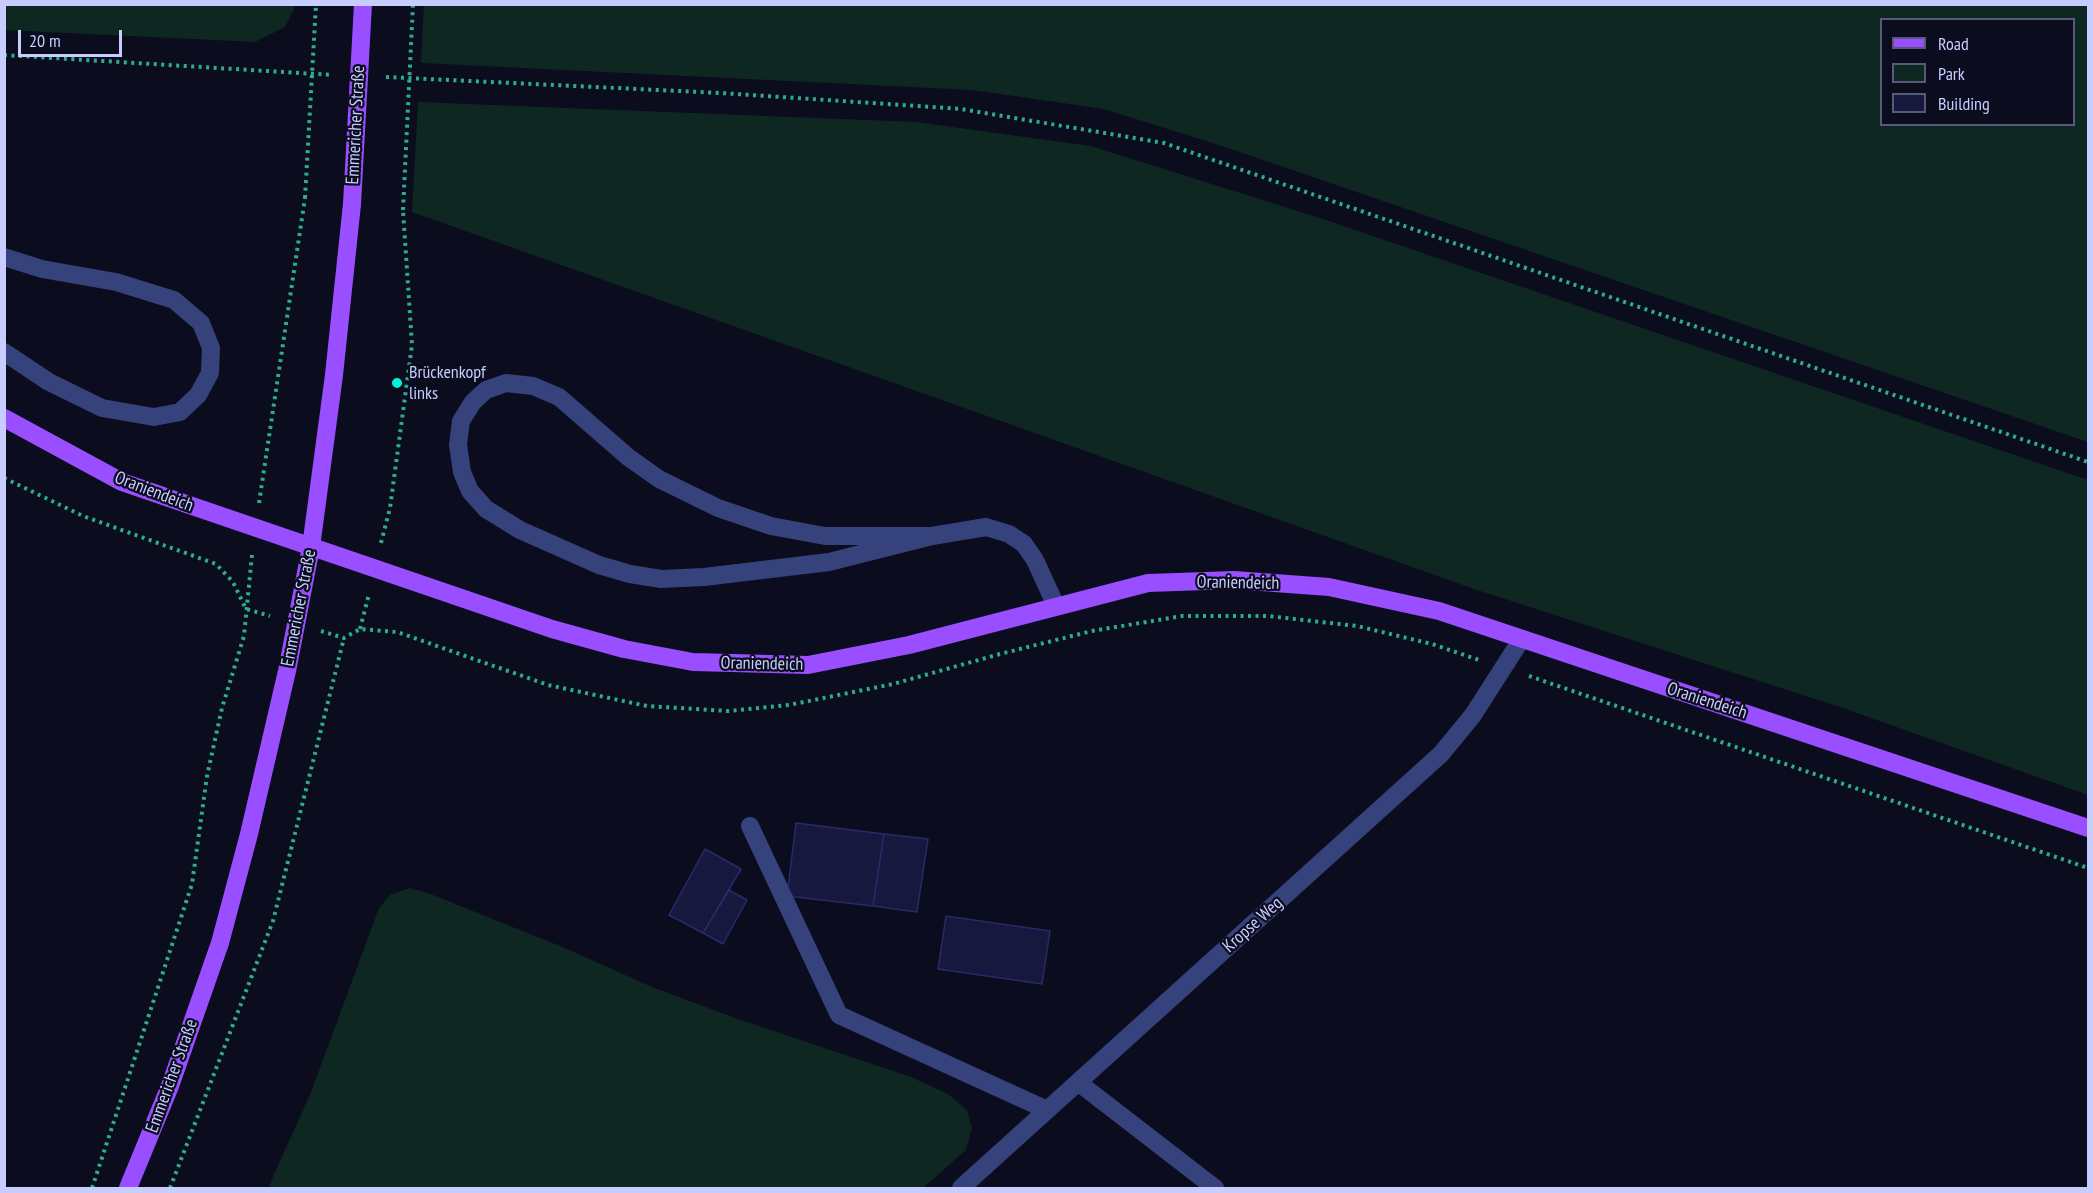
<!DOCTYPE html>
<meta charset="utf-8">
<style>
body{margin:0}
#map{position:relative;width:2093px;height:1193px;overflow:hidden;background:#0b0c1d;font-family:"PT Sans Narrow",sans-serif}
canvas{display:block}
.frame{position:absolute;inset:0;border:6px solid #c7cdff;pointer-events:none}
.legend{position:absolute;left:1880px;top:18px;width:195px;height:108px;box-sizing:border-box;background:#0b0c1d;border:2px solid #565977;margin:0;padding:8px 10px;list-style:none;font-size:18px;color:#c7cdff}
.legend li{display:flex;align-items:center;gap:12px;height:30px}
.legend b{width:30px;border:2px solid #565977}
.scale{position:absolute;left:18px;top:30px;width:104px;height:27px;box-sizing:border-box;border:3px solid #c7cdff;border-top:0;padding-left:8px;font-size:18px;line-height:21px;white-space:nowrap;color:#c7cdff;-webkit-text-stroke:4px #0b0c1d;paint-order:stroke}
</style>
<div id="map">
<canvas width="2093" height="1193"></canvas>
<div class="frame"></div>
<ul class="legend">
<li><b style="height:8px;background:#994eff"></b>Road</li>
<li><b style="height:16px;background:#0f2721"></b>Park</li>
<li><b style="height:16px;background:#17183e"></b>Building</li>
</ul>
<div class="scale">20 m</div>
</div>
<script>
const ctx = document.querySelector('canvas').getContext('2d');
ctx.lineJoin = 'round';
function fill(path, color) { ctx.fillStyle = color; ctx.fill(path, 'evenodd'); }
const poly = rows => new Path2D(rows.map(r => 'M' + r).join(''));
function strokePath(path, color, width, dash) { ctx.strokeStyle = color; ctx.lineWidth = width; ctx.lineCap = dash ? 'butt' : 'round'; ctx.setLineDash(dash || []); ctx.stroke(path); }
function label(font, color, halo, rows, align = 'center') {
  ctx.font = font + ' "PT Sans Narrow",sans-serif'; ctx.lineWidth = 4.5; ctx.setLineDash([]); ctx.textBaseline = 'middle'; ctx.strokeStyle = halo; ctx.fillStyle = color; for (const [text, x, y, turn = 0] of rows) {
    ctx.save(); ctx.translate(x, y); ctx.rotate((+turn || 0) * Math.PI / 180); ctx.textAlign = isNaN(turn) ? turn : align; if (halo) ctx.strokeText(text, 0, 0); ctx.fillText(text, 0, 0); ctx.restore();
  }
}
fill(poly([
 [5,4,296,4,296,5,285,27,255,42,5,30],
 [424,4,2088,5,2088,442,1225,147,1104,109,972,90,421,63],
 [1882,20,2074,20,2074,124,1882,124],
 [418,102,916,122,1091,146,1323,219,2088,480,2088,795,1843,708,1477,590,412,212],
 [409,888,428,893,565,948,652,987,735,1018,911,1077,948,1094,967,1110,972,1128,966,1150,923,1188,268,1188,311,1092,379,908,390,895]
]), '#0f2721');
const building = poly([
 [796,823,884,834,873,906,787,896,796,823],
 [884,834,928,839,917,912,873,906,884,834],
 [705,849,741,869,703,933,669,915,705,849],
 [729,890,747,900,723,944,703,933,729,890],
 [946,916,1050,931,1042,984,938,969,946,916]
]);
fill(building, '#17183e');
strokePath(building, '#292a6a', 1.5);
strokePath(poly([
 [4,55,333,75],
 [386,77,721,93,961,109,1164,143,2088,462],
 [4,478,83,516,216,564,233,582,246,609,270,616],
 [259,503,305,198],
 [381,543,390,508,412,345,403,210],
 [360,629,369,594],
 [321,631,344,638,360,629,397,632,548,685,647,706,728,711,789,705,893,684,1000,654,1092,631,1182,616,1268,616,1357,626,1432,644,1479,660],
 [1529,676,2088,868],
 [92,1188,192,884,207,776,222,708,244,636,252,555],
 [170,1188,273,921,344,638]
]), '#2cae8c', 4, [3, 4.5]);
strokePath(poly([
 [4,257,42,269,116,282,174,300,201,323,211,348,210,373,198,395,180,412,154,417,102,408,49,382,4,352],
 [932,536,825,536,771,526,718,508,659,479,628,457,559,397,533,386,506,383,486,390,473,402,461,421,458,445,462,472,470,491,486,509,520,530,599,565,630,574,661,579,704,577,829,562,932,536,986,527,1009,534,1024,544,1035,560,1056,606],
 [750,826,839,1015,1047,1110],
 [1079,1083,1215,1188],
 [961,1188,1441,754,1473,715,1521,640]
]), '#36427c', 18);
strokePath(poly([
 [4,418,122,482,552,629,624,649,693,662,808,665,909,645,1148,583,1234,580,1329,587,1439,611,2088,828],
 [128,1188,170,1086,220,943,249,834,287,671,311,547,334,375,352,204]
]), '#994eff', 18);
strokePath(poly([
 [305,198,316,4],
 [403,210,413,4]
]), '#2cae8c', 4, [3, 4.5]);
strokePath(poly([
 [352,204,363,4]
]), '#994eff', 18);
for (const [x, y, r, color] of [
 [397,383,6,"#00f2d9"]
]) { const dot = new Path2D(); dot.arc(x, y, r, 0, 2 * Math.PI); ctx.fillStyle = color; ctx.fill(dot); strokePath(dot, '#0b0c1d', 2); }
label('18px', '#c7cdff', '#0b0c1d', [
 ["Emmericher Straße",356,125,-87],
 ["Oraniendeich",154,492,21],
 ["Oraniendeich",1238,583,1],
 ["Emmericher Straße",299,608,-79],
 ["Oraniendeich",762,664,1],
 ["Oraniendeich",1707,701,18],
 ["Kropse Weg",1253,925,-42],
 ["Emmericher Straße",172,1076,-70]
]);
label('18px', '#c7cdff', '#0b0c1d', [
 ["Brückenkopf",409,373],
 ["links",409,394]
], 'left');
</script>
